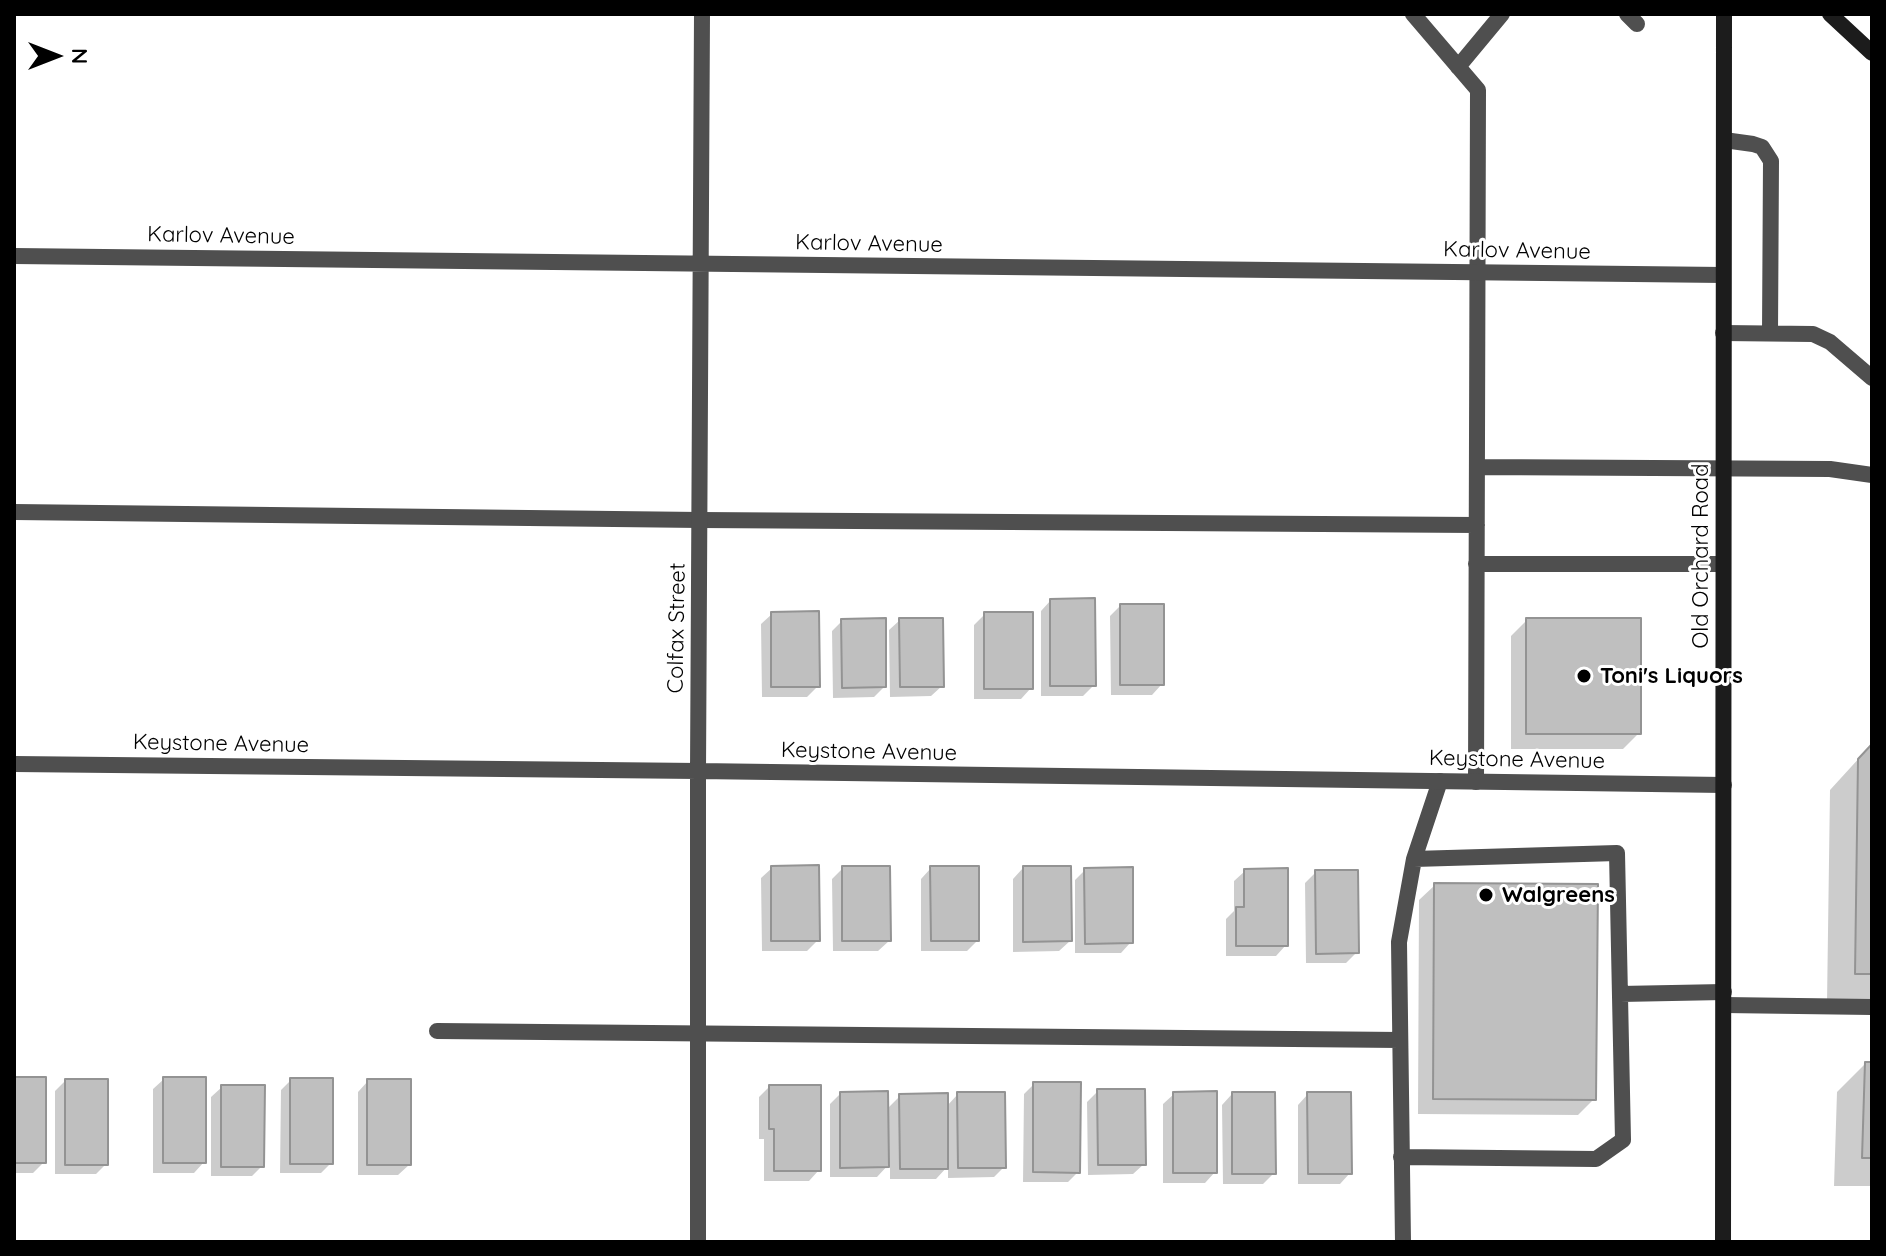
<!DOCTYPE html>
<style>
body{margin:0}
#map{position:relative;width:1886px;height:1256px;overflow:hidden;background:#fff;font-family:Quicksand,sans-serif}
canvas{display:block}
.frame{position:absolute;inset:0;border:16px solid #000;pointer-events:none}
.north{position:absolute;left:16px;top:16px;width:80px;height:80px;-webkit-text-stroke:6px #fff;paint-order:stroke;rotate:90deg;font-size:22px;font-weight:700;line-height:32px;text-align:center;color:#000}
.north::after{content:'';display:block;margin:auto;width:28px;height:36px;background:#000;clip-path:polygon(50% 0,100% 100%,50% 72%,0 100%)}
</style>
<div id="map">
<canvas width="1886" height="1256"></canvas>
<div class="frame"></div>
<div class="north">N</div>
</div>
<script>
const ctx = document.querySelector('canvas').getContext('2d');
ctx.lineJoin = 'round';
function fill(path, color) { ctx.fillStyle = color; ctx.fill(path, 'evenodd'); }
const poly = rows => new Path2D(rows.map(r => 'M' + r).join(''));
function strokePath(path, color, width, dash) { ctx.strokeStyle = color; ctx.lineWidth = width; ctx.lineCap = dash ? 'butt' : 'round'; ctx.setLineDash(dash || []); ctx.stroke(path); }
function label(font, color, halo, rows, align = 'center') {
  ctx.font = font + ' Quicksand,sans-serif'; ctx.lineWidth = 6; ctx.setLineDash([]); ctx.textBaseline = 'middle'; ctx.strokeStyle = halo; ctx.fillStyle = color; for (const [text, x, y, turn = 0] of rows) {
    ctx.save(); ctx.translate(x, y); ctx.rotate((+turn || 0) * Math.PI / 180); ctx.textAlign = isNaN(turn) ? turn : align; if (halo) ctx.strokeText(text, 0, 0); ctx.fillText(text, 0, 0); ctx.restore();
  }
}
fill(poly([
 [1051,600,1094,685,1083,696,1041,696,1041,611],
 [1120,606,1162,684,1152,695,1111,695,1110,616],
 [772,614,818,686,807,697,762,697,761,624],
 [985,614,1031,688,1021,699,974,699,974,625],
 [900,620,942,686,931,696,890,697,889,630],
 [1527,620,1639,733,1623,749,1511,749,1511,636],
 [842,621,884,687,874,697,833,698,832,631],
 [1872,744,1872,1002,1827,1002,1830,790],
 [772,868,818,940,807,951,762,951,761,878],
 [843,868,889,941,878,951,833,951,832,879],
 [931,868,977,941,967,951,921,951,921,879],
 [1023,868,1070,941,1059,951,1013,952,1013,879],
 [1085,870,1131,942,1121,953,1075,953,1075,880],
 [1245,871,1286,945,1276,956,1226,956,1226,919,1234,911,1234,881],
 [1316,872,1357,952,1346,963,1306,963,1305,883],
 [1435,885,1594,1099,1578,1115,1418,1114,1419,900],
 [1865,1064,1872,1064,1872,1186,1834,1186,1837,1092],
 [14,1079,44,1162,33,1173,14,1173],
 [164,1079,204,1162,194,1173,153,1173,153,1089],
 [291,1080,331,1163,321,1173,280,1173,281,1090],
 [65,1081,106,1164,96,1174,55,1174,55,1091],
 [368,1081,409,1165,398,1175,358,1175,358,1092],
 [1034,1084,1078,1172,1068,1182,1023,1182,1024,1094],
 [222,1087,262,1166,252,1176,211,1176,211,1097],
 [769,1087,819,1170,809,1181,764,1181,764,1139,759,1139,759,1097],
 [1098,1091,1144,1164,1133,1174,1088,1175,1087,1102],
 [840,1094,887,1109,900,1096,946,1107,958,1094,1004,1167,994,1177,948,1178,948,1166,936,1179,890,1179,890,1163,877,1177,830,1177,830,1104],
 [1174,1094,1215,1172,1205,1183,1163,1183,1163,1104],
 [1232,1094,1274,1173,1263,1184,1223,1184,1222,1105],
 [1308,1094,1350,1173,1340,1184,1298,1184,1298,1105]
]), '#0003');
const building = poly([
 [1095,598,1096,686,1050,686,1050,599,1095,598],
 [1120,604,1164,604,1164,685,1120,685,1120,604],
 [819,611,820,687,771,687,771,612,819,611],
 [984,612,1033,612,1033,689,984,689,984,612],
 [886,618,886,687,842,688,841,619,886,618],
 [899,618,943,618,944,687,900,687,899,618],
 [1526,618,1641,618,1641,734,1526,734,1526,618],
 [1872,744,1872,974,1855,974,1858,759,1872,744],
 [819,865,820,941,771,941,771,866,819,865],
 [842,866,890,866,891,941,842,941,842,866],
 [930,866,979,866,979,941,931,941,930,866],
 [1023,866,1071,866,1072,941,1023,942,1023,866],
 [1133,867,1133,943,1085,944,1084,868,1133,867],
 [1288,868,1288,946,1236,946,1236,907,1244,907,1244,869,1288,868],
 [1315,870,1358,870,1359,953,1316,954,1315,870],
 [1434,883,1598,884,1596,1100,1433,1099,1434,883],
 [1865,1062,1872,1062,1872,1158,1862,1158,1865,1062],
 [14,1077,46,1077,46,1163,14,1163,14,1077],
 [163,1077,206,1077,206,1163,163,1163,163,1077],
 [290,1078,333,1078,333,1164,290,1164,290,1078],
 [65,1079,108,1079,108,1165,65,1165,65,1079],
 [367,1079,411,1079,411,1165,367,1165,367,1079],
 [1033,1082,1081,1082,1080,1173,1033,1172,1033,1082],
 [221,1085,265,1085,264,1167,221,1167,221,1085],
 [769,1085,821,1085,821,1171,774,1171,774,1129,769,1129,769,1085],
 [1097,1089,1145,1089,1146,1165,1098,1165,1097,1089],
 [888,1091,889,1167,840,1168,840,1092,888,1091],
 [1217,1091,1217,1173,1173,1173,1173,1092,1217,1091],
 [957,1092,1005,1092,1006,1168,958,1168,957,1092],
 [1232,1092,1275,1092,1276,1174,1232,1174,1232,1092],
 [1307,1092,1351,1092,1352,1174,1308,1174,1307,1092],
 [948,1093,948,1169,900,1169,899,1094,948,1093]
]);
fill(building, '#bfbfbf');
strokePath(building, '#939393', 2);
strokePath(poly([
 [1413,14,1478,90,1476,782],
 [1627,14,1637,24],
 [1458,67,1502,14],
 [1724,140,1753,144,1762,147,1771,161,1770,333],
 [1723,333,1813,334,1830,342,1872,378],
 [1477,467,1830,469,1872,475],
 [14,512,700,520,1477,525],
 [1476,564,1723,564],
 [1620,994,1724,992],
 [437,1031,1400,1040],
 [1401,1157,1596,1159,1623,1140,1617,853,1414,859],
 [1403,1242,1399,942,1414,859,1440,781]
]), '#4f4f4f', 16);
strokePath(poly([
 [14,256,1723,275],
 [14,764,698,771,1724,785],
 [1724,1005,1872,1007],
 [698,1242,698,771,702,14]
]), '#4f4f4f', 16);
strokePath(poly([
 [1830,14,1872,53],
 [1723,1242,1724,14]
]), '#1c1c1c', 16);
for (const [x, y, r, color] of [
 [1584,676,8,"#000"],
 [1486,895,8,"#000"]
]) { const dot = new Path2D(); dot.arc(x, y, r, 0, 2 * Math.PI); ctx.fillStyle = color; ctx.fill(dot); strokePath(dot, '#fff', 3); }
label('22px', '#000', '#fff', [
 ["Karlov Avenue",221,236,1],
 ["Karlov Avenue",869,244,1],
 ["Karlov Avenue",1517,251,1],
 ["Old Orchard Road",1701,556,-90],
 ["Colfax Street",677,628,-89],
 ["Keystone Avenue",221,744,1],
 ["Keystone Avenue",869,752,1],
 ["Keystone Avenue",1517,760,1]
]);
label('bold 22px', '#000', '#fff', [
 ["Toni's Liquors",1600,676],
 ["Walgreens",1502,895]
], 'left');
</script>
